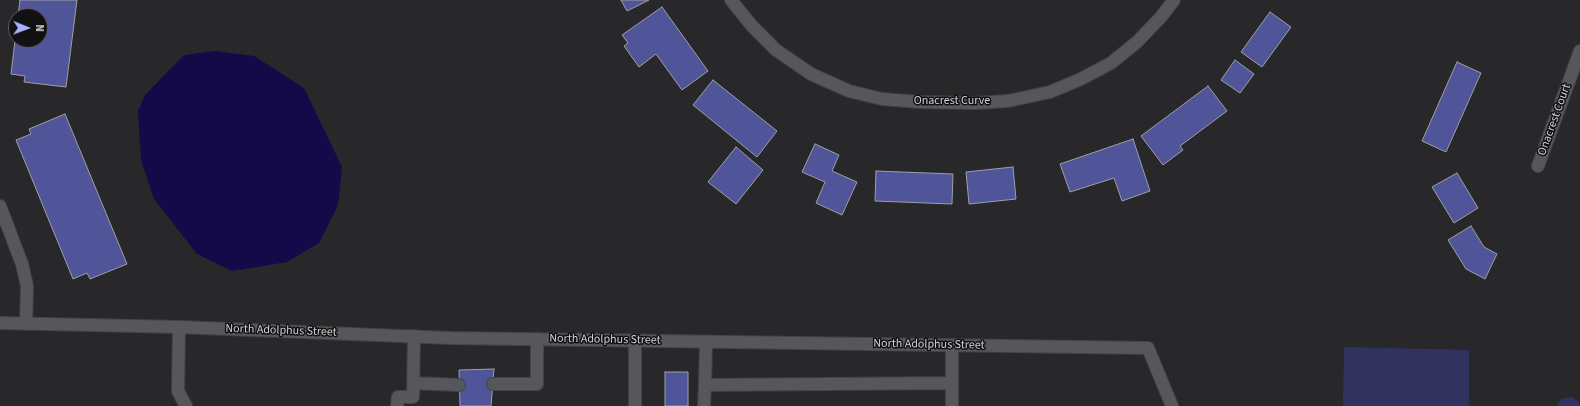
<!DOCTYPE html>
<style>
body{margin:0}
#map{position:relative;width:1580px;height:406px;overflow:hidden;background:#28282b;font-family:"Source Sans 3",sans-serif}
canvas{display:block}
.north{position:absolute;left:8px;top:8px;width:40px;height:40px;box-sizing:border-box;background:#111113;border:1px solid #5e5e60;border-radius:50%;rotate:91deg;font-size:11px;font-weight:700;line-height:16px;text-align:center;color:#d1d1d3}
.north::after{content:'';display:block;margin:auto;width:14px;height:18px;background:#a9b0fc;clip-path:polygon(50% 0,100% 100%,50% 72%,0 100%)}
</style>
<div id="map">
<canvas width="1580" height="406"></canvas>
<div class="north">N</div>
</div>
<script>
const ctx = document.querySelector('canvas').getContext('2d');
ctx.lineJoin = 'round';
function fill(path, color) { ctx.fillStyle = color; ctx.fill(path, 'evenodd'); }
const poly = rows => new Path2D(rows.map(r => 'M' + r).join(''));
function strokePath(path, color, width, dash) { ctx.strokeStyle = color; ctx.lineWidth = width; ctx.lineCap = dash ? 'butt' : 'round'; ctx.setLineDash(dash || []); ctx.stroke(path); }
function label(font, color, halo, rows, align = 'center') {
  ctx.font = font + ' "Source Sans 3",sans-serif'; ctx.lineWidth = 3; ctx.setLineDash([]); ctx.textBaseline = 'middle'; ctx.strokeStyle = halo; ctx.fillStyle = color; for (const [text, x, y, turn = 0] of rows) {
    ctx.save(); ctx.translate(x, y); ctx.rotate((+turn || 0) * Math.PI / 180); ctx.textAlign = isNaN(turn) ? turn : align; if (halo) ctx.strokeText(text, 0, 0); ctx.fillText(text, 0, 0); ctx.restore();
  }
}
fill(poly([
 [1344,347,1469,350,1469,406,1343,406],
 [1571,397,1579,402,1580,406,1557,406,1561,399]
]), '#31335e');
fill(poly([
 [215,51,254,56,304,88,342,167,338,205,319,243,287,262,232,271,197,254,154,199,141,160,138,111,145,95,184,55]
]), '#140a4a');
const building = poly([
 [20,0,77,0,66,87,24,82,25,76,11,74,16,32,16,40,40,40,40,16,18,16,20,0],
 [621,0,649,0,627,11,621,0],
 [662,7,708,71,682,90,656,54,639,67,624,46,628,43,622,35,662,7],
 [1270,12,1291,27,1262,67,1241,52,1270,12],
 [1235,60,1254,74,1240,93,1221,80,1235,60],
 [1457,62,1481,73,1446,152,1422,141,1457,62],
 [713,80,777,131,757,157,693,105,713,80],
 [1208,86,1227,111,1180,146,1183,150,1163,165,1141,136,1208,86],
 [65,114,127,264,90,279,87,273,73,279,16,140,31,134,29,129,65,114],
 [1133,139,1150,191,1122,201,1114,178,1070,192,1060,164,1133,139],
 [815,144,839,155,832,171,857,182,842,215,816,203,825,182,802,172,815,144],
 [736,147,763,170,736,204,708,182,736,147],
 [1013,167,1016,199,969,204,966,172,1013,167],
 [876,171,953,174,952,204,875,201,876,171],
 [1457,173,1478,208,1454,223,1432,187,1457,173],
 [1471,226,1484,247,1497,254,1485,279,1466,269,1448,240,1471,226],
 [494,369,491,406,460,406,459,370,494,369],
 [665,372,688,372,688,406,665,406,665,372]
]);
fill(building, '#505499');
strokePath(building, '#9fa0a3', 1);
const lane = poly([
 [0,206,22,264,27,286,26,324],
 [179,327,178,391,186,406],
 [635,341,635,406],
 [706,342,705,385,952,383],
 [952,346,952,406],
 [413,383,459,385],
 [493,384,537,384,537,339],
 [397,406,398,397,413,397,414,336],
 [704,406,705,385]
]);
const street = poly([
 [731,0,752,26,776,50,811,74,849,91,882,99,920,102,975,103,1008,101,1050,92,1081,79,1111,63,1137,42,1161,17,1174,0],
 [1538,166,1580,51],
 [0,323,179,327,450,338,1148,348,1172,406]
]);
strokePath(lane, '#434346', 14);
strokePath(street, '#434346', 14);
strokePath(lane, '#56575a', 12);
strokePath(street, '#56575a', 12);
label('12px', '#d1d1d3', '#111113', [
 ["Onacrest Curve",952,101],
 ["Onacrest Court",1555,120,-70],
 ["North Adolphus Street",281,331,2],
 ["North Adolphus Street",605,340,1],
 ["North Adolphus Street",929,345,1]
]);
</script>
